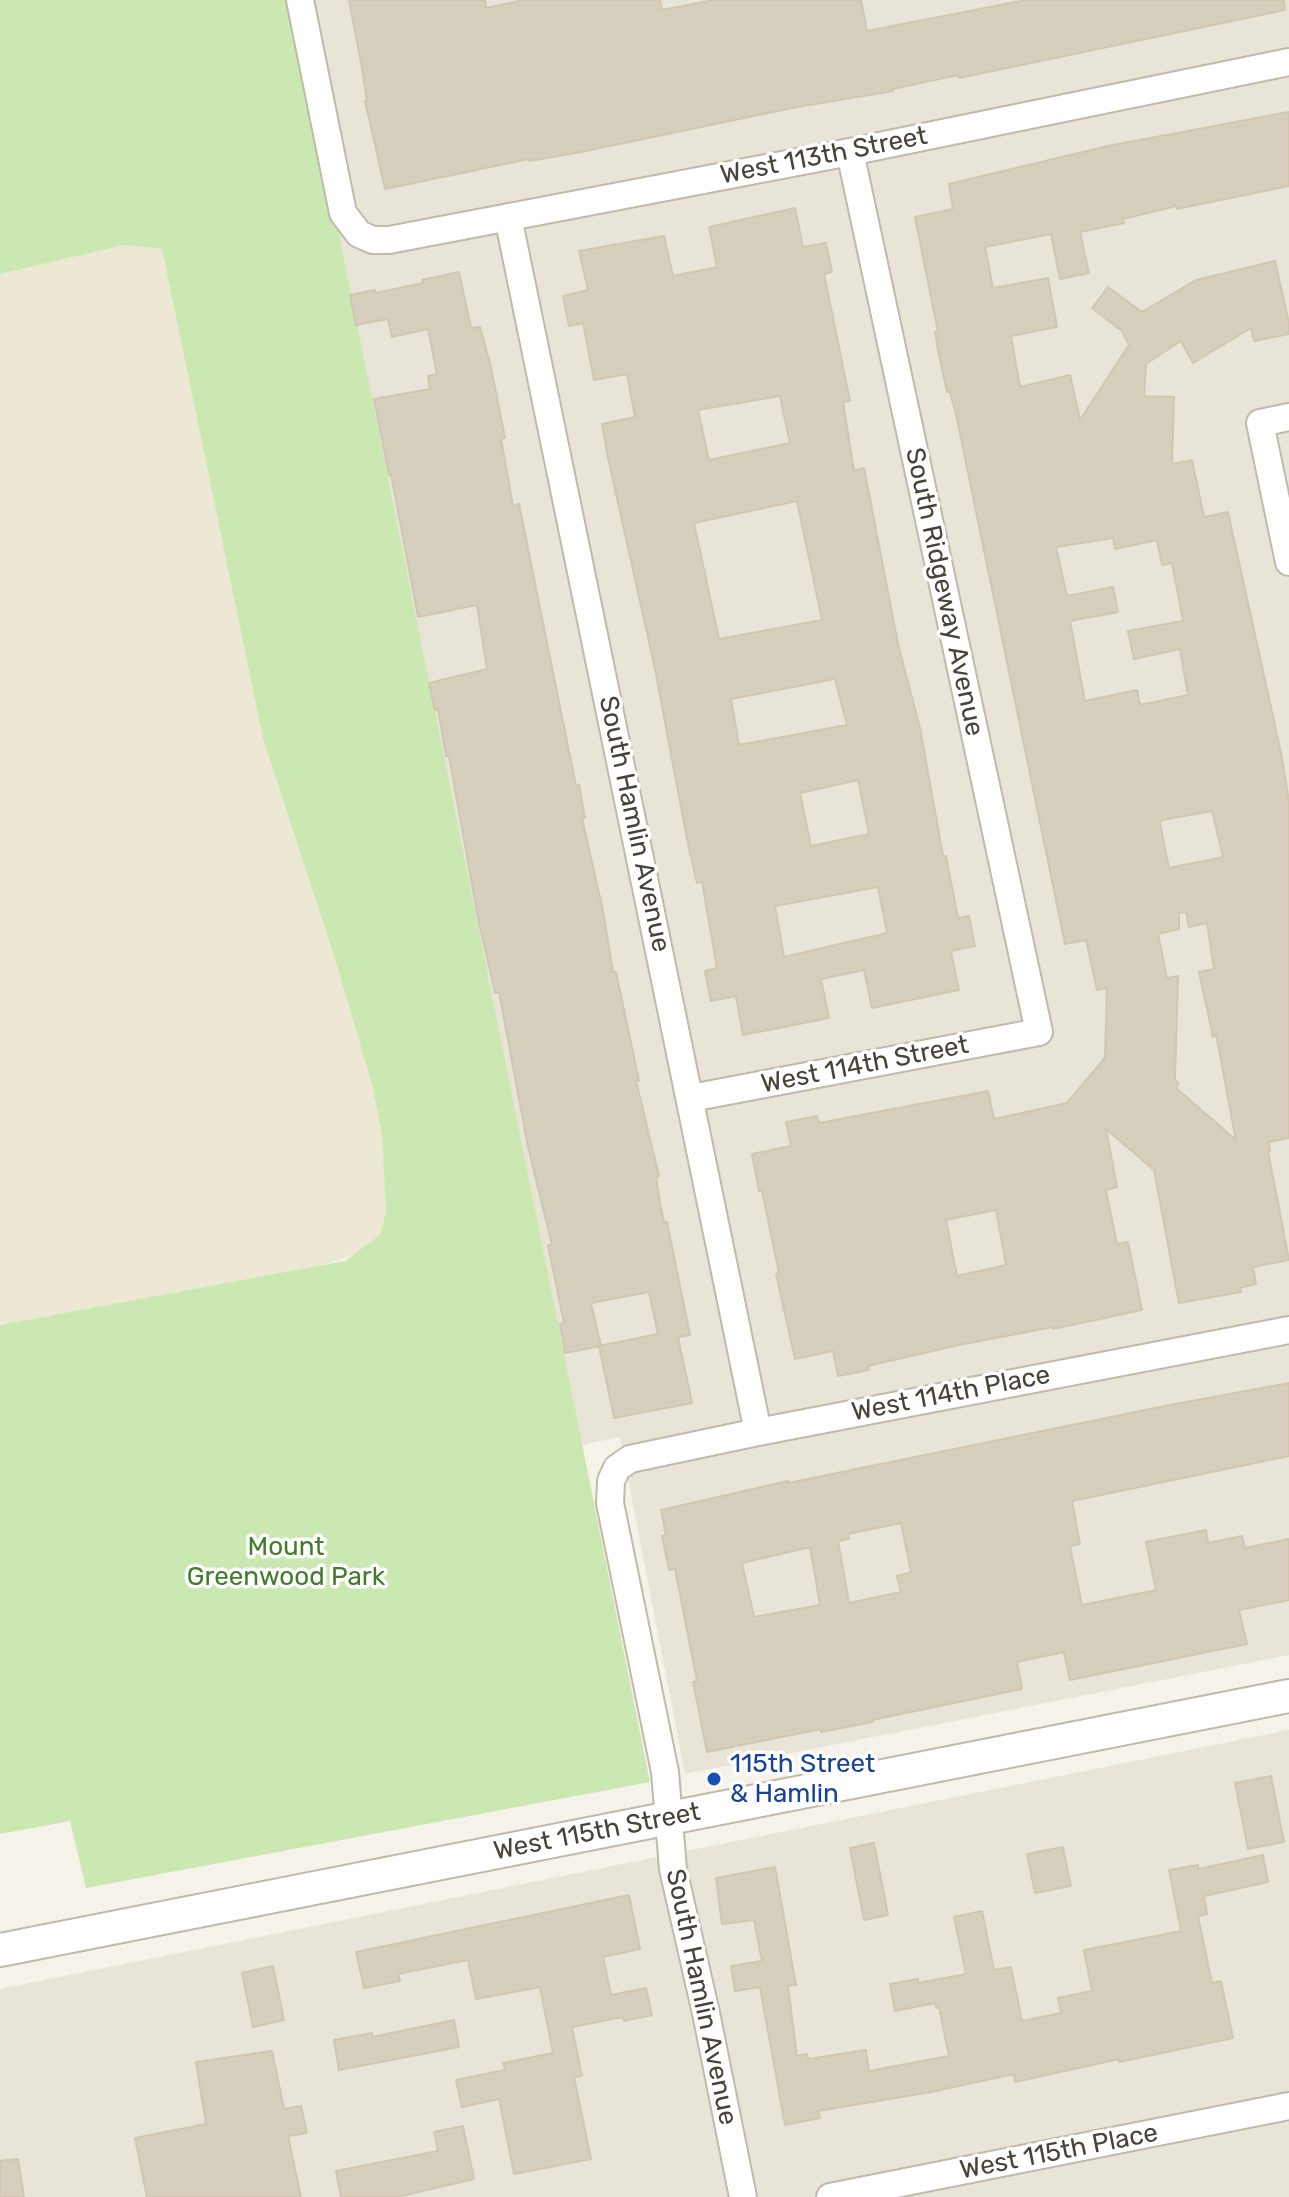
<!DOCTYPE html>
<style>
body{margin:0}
canvas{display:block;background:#f4f2e9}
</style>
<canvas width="1289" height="2197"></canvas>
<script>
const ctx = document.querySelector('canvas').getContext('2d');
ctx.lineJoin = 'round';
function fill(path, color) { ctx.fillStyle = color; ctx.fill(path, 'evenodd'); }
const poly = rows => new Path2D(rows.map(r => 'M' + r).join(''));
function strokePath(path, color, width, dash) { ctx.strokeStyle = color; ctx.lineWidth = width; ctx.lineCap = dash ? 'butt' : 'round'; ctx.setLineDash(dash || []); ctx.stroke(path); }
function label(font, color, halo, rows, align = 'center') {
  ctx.font = font + ' Rubik,sans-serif'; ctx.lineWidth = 7; ctx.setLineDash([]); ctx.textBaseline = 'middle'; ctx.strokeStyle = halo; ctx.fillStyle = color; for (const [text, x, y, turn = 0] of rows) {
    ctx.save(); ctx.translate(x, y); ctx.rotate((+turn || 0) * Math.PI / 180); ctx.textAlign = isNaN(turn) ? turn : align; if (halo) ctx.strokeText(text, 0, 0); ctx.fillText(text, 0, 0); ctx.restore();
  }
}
fill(poly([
 [289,0,1289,0,1289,1655,685,1774,620,1437,582,1445],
 [1289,1730,1289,2197,0,2197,0,1989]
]), '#e8e4d7');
fill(poly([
 [125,245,162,249,263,739,335,959,373,1088,382,1136,386,1212,380,1244,320,1267,0,1325,0,274]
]), '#ede8d3');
fill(poly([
 [0,0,292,0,650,1782,86,1888,70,1821,0,1834,0,1325,345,1261,380,1235,386,1212,382,1136,373,1088,335,959,263,739,162,249,125,245,0,274]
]), '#cce8b2');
const building = poly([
 [349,0,485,0,486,8,524,0,660,0,662,10,714,0,861,0,867,31,1026,0,1284,0,1285,10,959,78,958,75,893,89,893,91,797,107,576,153,529,161,529,159,385,189,365,101,367,101,362,68,349,0],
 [1289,112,1289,186,1177,209,1176,206,1123,219,1124,223,1080,232,1089,273,1060,279,1051,234,985,247,993,288,1048,278,1057,327,1011,336,1020,387,1070,375,1080,420,1129,345,1122,331,1092,308,1108,287,1142,312,1196,280,1275,261,1289,323,1289,334,1254,341,1251,328,1193,363,1181,341,1146,364,1144,396,1174,397,1172,464,1192,460,1204,517,1228,512,1281,753,1289,801,1289,1138,1269,1142,1270,1151,1268,1151,1289,1260,1253,1267,1256,1284,1240,1288,1241,1292,1179,1303,1154,1170,1106,1129,1117,1187,1106,1190,1117,1244,1128,1242,1142,1310,1053,1329,1053,1327,954,1346,868,1366,869,1370,838,1376,833,1351,795,1359,776,1274,779,1273,762,1191,759,1191,752,1154,791,1146,786,1122,817,1116,819,1123,988,1091,994,1119,1067,1103,1105,1058,1107,988,1097,990,1086,940,1065,944,956,414,950,392,947,392,939,355,935,332,938,332,915,217,953,209,949,184,1108,146,1289,112],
 [1113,538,1115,549,1157,540,1162,565,1172,563,1183,621,1128,631,1134,659,1180,649,1188,695,1140,705,1137,690,1085,701,1070,621,1118,612,1113,587,1067,596,1056,547,1113,538],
 [1212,811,1223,857,1169,868,1160,823,1162,820,1212,811],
 [1186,912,1189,927,1207,923,1214,969,1199,972,1213,1037,1216,1034,1236,1140,1176,1088,1179,1083,1175,1080,1178,976,1167,978,1158,934,1179,929,1179,913,1186,912],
 [996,1210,1006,1265,957,1276,946,1220,996,1210],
 [795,208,803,247,826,243,832,272,824,274,850,401,843,402,854,471,864,468,898,644,920,728,943,856,946,856,958,918,969,916,975,946,951,951,959,990,872,1008,864,970,821,979,829,1018,743,1035,736,996,711,1001,705,971,717,968,702,882,697,883,688,844,655,669,608,458,602,424,635,417,627,374,594,380,583,323,569,326,563,296,588,290,579,251,664,236,673,276,717,267,709,227,795,208],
 [780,396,790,443,709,460,698,410,780,396],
 [797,501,822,620,719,639,694,523,797,501],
 [835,679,847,725,739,745,731,699,835,679],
 [858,780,869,834,811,846,800,793,858,780],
 [878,887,887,933,784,957,775,906,878,887],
 [459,272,471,328,480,327,490,363,505,438,501,439,513,506,519,504,576,786,579,785,585,818,582,818,603,911,613,972,616,972,639,1081,636,1081,659,1176,656,1177,660,1203,664,1222,667,1222,690,1335,678,1337,692,1403,614,1418,599,1346,658,1334,649,1292,591,1303,601,1346,565,1353,560,1324,564,1323,548,1245,552,1245,528,1147,499,992,495,993,478,918,449,756,446,756,438,709,435,710,429,683,487,669,477,605,418,617,391,474,389,475,374,399,430,389,428,376,437,374,428,329,392,337,388,319,356,325,350,295,375,290,376,293,423,283,422,280,459,272],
 [1289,1383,1289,1456,1072,1501,1080,1544,1070,1546,1082,1605,1156,1590,1146,1542,1206,1530,1208,1543,1242,1536,1245,1548,1289,1539,1289,1600,1239,1610,1247,1644,1070,1680,1064,1652,1017,1662,1022,1689,872,1720,872,1722,821,1732,821,1729,707,1752,693,1682,697,1681,675,1569,669,1570,662,1536,666,1535,661,1510,788,1481,788,1483,1165,1406,1289,1383],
 [901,1523,911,1572,897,1576,901,1592,849,1603,838,1541,849,1539,848,1534,901,1523],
 [810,1547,820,1605,754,1617,742,1563,810,1547],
 [1271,1776,1284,1842,1248,1849,1235,1783,1271,1776],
 [874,1843,888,1915,864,1920,850,1848,874,1843],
 [1063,1847,1071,1886,1035,1893,1027,1854,1063,1847],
 [1263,1855,1268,1882,1204,1896,1207,1914,1198,1916,1212,1983,1221,1981,1233,2038,1119,2062,1119,2059,1015,2082,1014,2074,931,2092,818,2111,820,2118,785,2125,760,1987,735,1991,731,1966,762,1961,754,1920,722,1924,716,1878,775,1867,796,1985,788,1986,797,2056,807,2054,808,2059,866,2050,869,2071,949,2056,939,2007,936,2008,935,2003,895,2011,890,1984,918,1979,918,1983,966,1974,954,1917,982,1911,994,1970,1011,1967,1022,2021,1061,2013,1058,1998,1092,1991,1084,1950,1181,1931,1169,1870,1198,1865,1198,1869,1263,1855],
 [629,1895,640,1949,603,1957,611,1995,646,1988,652,2015,624,2021,623,2017,572,2027,582,2076,574,2077,591,2159,514,2174,499,2099,462,2107,456,2080,505,2070,503,2063,553,2053,540,1987,476,1999,468,1960,398,1974,400,1981,364,1988,356,1952,629,1895],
 [273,1966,284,2020,253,2027,242,1973,273,1966],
 [454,2020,459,2047,339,2070,334,2040,372,2033,372,2037,454,2020],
 [272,2051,284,2109,301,2106,307,2133,288,2136,301,2197,147,2197,135,2138,206,2124,196,2062,272,2051],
 [463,2126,474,2179,397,2197,341,2197,336,2171,438,2151,434,2132,463,2126],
 [18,2159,24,2197,0,2197,0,2161,18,2159]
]);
fill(building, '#d6cfbe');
strokePath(building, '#d1c7b1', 2);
const minor = poly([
 [300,0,343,213,359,234,373,240,389,240,850,152,1289,62],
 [508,217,758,1432],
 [1289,417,1260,423,1289,562],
 [691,1098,1039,1032,850,152],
 [743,2197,706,2013,673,1869,665,1772,610,1503,611,1481,617,1468,630,1459,758,1432,1289,1330],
 [830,2197,1289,2106]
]);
const tertiary = poly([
 [0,1950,1289,1696]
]);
strokePath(minor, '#c0baab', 30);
strokePath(tertiary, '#c0baab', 36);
strokePath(minor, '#fff', 26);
strokePath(tertiary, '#fff', 32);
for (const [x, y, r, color] of [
 [714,1779,8,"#1a4fb4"]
]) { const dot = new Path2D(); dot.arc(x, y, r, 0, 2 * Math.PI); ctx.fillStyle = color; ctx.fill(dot); strokePath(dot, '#fff', 3); }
label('26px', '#484337', '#fff', [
 ["West 113th Street",824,156,-11],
 ["South Ridgeway Avenue",944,592,78],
 ["South Hamlin Avenue",634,824,78],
 ["West 114th Street",865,1065,-11],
 ["West 114th Place",951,1394,-11],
 ["West 115th Street",597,1832,-11],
 ["South Hamlin Avenue",701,1997,78],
 ["West 115th Place",1059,2152,-11]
]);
label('26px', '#427b2a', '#fff', [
 ["Mount",286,1547],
 ["Greenwood Park",286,1577]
]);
label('26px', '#164399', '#fff', [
 ["115th Street",730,1764],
 ["& Hamlin",730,1794]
], 'left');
</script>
